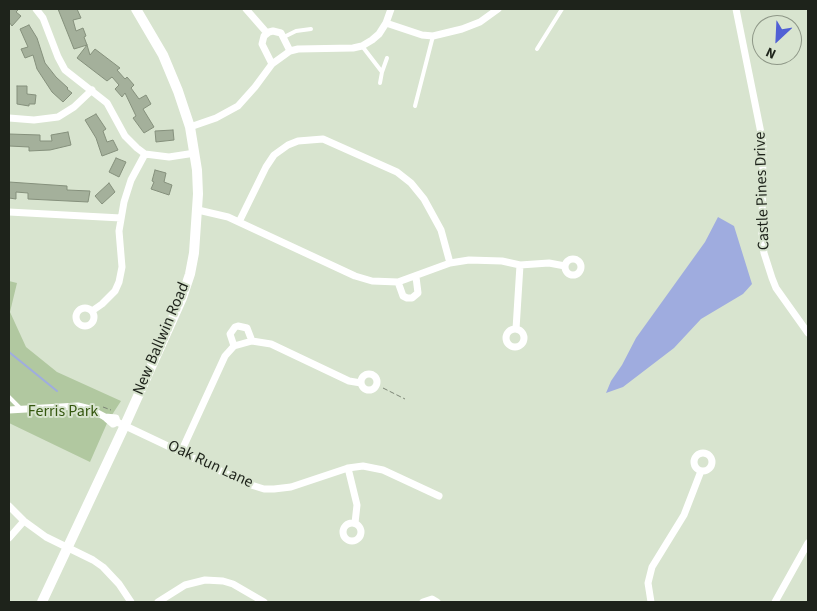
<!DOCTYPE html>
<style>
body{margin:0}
#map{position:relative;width:817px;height:611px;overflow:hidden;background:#d8e4cf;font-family:"Source Sans 3",sans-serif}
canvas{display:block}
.frame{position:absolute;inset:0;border:10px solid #1e231b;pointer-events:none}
.north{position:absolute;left:752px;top:15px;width:50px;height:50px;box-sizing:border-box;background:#d8e4cf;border:1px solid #8e9787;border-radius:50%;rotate:205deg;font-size:14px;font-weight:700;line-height:20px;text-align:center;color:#1e231b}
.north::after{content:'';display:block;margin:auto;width:18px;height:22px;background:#5060d5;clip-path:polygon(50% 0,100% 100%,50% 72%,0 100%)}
</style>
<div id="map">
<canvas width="817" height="611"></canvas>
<div class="frame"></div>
<div class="north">N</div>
</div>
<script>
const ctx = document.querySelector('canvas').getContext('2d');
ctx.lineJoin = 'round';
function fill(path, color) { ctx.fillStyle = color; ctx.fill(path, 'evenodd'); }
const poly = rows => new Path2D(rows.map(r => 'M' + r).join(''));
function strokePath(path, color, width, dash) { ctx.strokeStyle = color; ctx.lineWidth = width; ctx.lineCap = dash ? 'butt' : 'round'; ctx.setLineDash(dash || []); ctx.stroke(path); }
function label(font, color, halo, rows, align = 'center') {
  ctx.font = font + ' "Source Sans 3",sans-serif'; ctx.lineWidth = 4; ctx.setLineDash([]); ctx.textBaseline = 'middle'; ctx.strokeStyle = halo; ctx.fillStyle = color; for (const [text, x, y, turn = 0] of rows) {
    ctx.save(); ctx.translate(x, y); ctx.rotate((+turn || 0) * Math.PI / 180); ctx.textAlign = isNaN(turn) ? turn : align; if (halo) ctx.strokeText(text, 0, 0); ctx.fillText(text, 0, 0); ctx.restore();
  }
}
fill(poly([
 [9,281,17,283,10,312,26,347,57,372,121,401,108,421,90,462,9,423]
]), '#b1c8a0');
fill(poly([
 [718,217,734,226,752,284,743,294,701,319,674,348,623,387,606,393,611,381,622,365,636,338,705,242]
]), '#9facdf');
strokePath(poly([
 [9,352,57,391]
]), '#9facdf', 2);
const building = poly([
 [9,9,19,9,16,12,21,16,12,26,9,22,9,9],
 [58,9,77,9,81,18,73,20,76,31,83,28,86,36,84,37,87,45,74,49,58,9],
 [29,25,37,38,45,63,56,77,68,88,67,89,72,93,63,102,52,92,37,69,33,55,25,58,21,49,28,47,20,29,29,25],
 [87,45,90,55,95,49,120,68,117,70,125,79,127,77,134,85,131,88,139,99,146,95,151,104,143,109,154,127,144,133,133,118,136,116,125,93,122,97,115,89,119,85,112,77,107,81,77,58,87,45],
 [17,86,27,86,27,94,36,95,35,104,29,104,29,106,17,104,17,86],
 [96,114,106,129,103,131,107,142,113,140,118,150,102,156,96,138,85,120,96,114],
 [173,130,174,140,156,142,155,131,173,130],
 [68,132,71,145,50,150,29,151,29,147,9,146,9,134,40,135,40,141,52,141,51,135,68,132],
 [116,158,126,162,119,177,109,172,116,158],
 [155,170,166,173,164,182,172,185,169,195,151,189,154,182,152,181,155,170],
 [9,182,67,186,67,190,90,191,88,202,28,199,28,193,16,192,16,199,9,198,9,182],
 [109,183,115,192,102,204,95,196,109,183]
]);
fill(building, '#a4b09b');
strokePath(building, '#85907c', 1);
strokePath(poly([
 [383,388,405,399],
 [103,407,111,410]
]), '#7c8576', 1, [5, 2.5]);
strokePath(poly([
 [284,37,296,31,311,29],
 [362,46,382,72,380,83],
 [537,49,562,9],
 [382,72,387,58],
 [415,106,433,36],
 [9,397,20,408]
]), '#fff', 4);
strokePath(poly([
 [36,9,43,18,58,57,65,70,107,103,125,136,137,148,145,154,169,157,195,153],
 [246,9,267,33],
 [736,9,763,143,762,238,764,253,772,278,776,288,808,333],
 [386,23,422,35,433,36,462,29,480,22,498,9],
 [272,64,262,44,264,36,269,32,273,31,281,33,290,51],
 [9,118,34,120,58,117,74,107,92,90],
 [190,127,216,118,238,106,255,87,272,64,290,51,298,49,353,48,362,46,372,40,379,34,386,23,391,9],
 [198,210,228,217,355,276,372,281,398,282,450,263,469,260,502,261,520,265,549,263,565,266],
 [9,212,121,218],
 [239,222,266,167,274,155,288,145,298,141,323,139,397,172,411,183,424,199,441,230,450,263],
 '565 267a8 8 0 1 1 16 0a8 8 0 1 1-16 0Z',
 [398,282,403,296,407,298,412,298,418,293,416,277],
 '76 317a9 9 0 1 1 18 0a9 9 0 1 1-18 0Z',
 [92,311,102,304,115,291,119,282,122,267,119,231,124,202,131,180,145,154],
 '506 338a9 9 0 1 1 18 0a9 9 0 1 1-18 0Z',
 [516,329,520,265],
 [234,346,230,334,235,327,238,326,247,328,252,341],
 '361 382a8 8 0 1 1 16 0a8 8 0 1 1-16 0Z',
 [9,410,78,406,90,409,105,417,113,424,117,422],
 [105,417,116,418,117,422,248,484,264,489,274,489,291,487,348,468,363,466,383,470,439,496],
 [181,452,225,356,234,346,252,341,271,344,349,381,361,383],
 '694 462a9 9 0 1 1 18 0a9 9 0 1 1-18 0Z',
 [348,468,357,505,355,523],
 [9,506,24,521,46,537,93,560,103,567,119,584,131,602],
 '343 532a9 9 0 1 1 18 0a9 9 0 1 1-18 0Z',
 [9,538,24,521],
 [158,602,185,585,205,580,223,581,233,584,264,602],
 [423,602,432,599,437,602],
 [651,602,648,583,652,567,684,515,701,471],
 [775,602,808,543]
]), '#fff', 7);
strokePath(poly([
 [42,602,125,425,182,298,190,274,194,253,198,194,197,170,190,127,178,91,163,55,136,9]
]), '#fff', 10);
label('16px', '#1e231b', '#d8e4cf', [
 ["Castle Pines Drive",763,191,-92],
 ["New Ballwin Road",162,339,-67],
 ["Oak Run Lane",210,465,25]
]);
label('16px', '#35570f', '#d8e4cf', [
 ["Ferris Park",63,412]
]);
</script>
